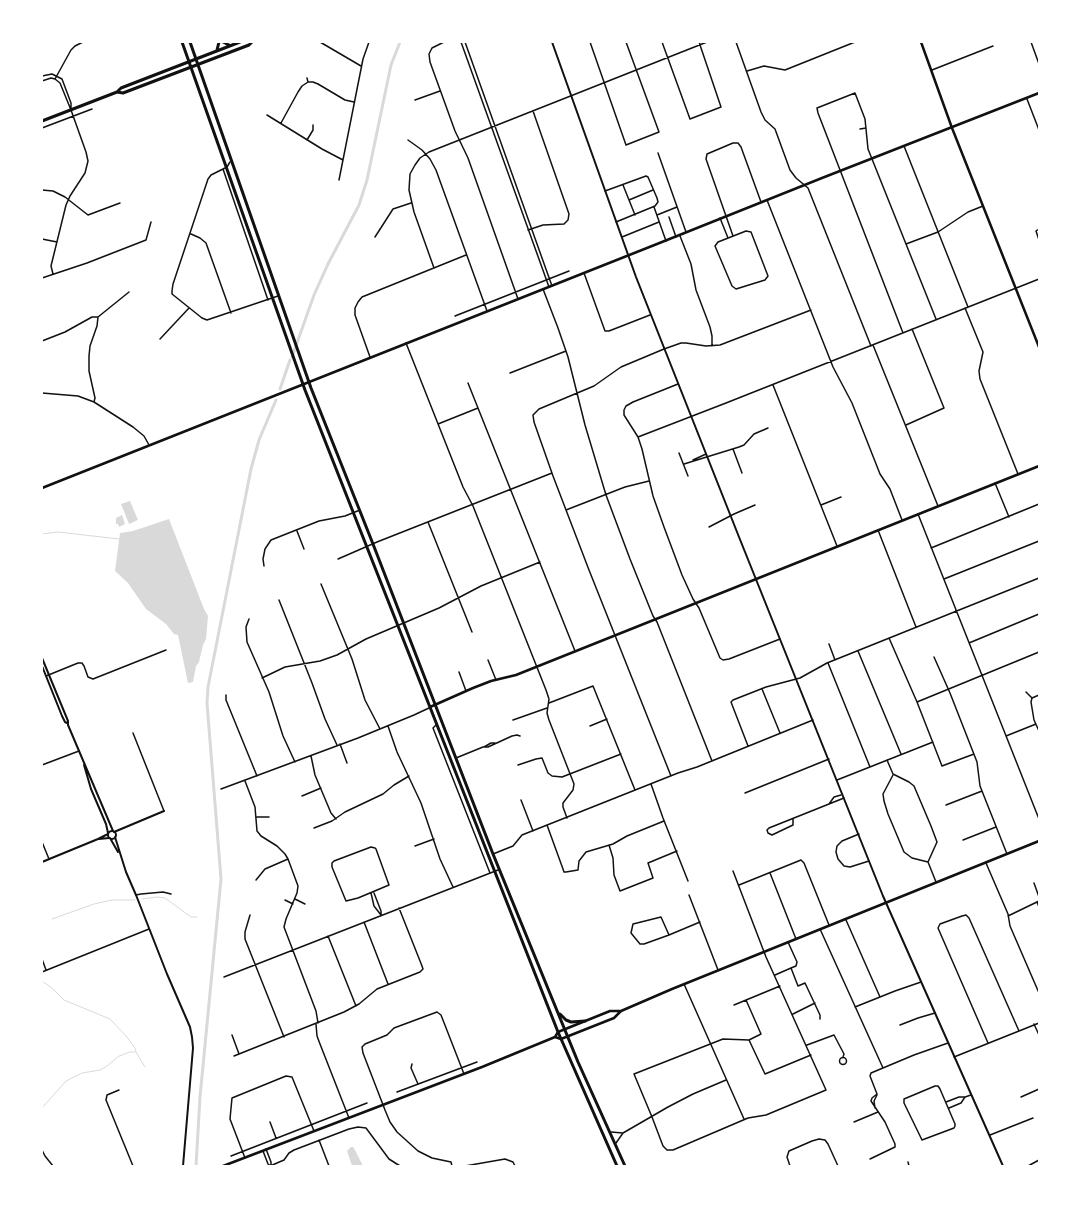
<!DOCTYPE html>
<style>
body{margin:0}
#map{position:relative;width:1081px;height:1208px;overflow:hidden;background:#fff;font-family:"Sofia Sans Condensed",sans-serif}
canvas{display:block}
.frame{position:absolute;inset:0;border:43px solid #fff;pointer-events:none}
</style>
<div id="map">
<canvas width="1081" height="1208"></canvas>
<div class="frame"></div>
</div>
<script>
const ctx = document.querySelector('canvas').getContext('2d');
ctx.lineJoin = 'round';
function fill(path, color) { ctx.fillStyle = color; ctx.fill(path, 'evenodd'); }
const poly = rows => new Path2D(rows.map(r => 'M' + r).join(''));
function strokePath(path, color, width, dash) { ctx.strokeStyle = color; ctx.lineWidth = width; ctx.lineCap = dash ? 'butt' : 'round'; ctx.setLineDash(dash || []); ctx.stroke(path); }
fill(poly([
 [130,501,138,520,129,524,121,504],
 [122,515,125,524,119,527,118,524,116,524,116,518],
 [169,519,204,609,208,616,206,639,203,645,199,662,196,666,193,682,188,683,178,635,174,634,166,624,146,609,128,583,115,571,120,533,133,531],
 [351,1147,353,1147,355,1150,363,1166,352,1166,347,1151]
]), '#d9d9d9');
strokePath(poly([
 [42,534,58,532,119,539],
 [142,899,157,897,165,898,191,917,197,917],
 [52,919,94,904,112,900,135,900],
 [42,981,52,988,64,1000,110,1019,126,1036,135,1048,136,1052,145,1067],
 [42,1108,66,1081,82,1073,100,1070,107,1066,119,1056,130,1052,135,1052]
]), '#d9d9d9', 1);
strokePath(poly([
 [292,357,314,295,328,264,359,205,367,180,391,65,400,42],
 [280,389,290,360],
 [196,1166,200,1097,221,879,207,703,208,687,251,469,259,440,276,400]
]), '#d9d9d9', 3);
strokePath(poly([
 [320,42,361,66],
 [444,42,432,48,429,54,430,62,455,131,468,158,518,299],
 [461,42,549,287],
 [465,42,552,286],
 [590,42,626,145,659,132,626,42],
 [662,42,690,119,721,107,699,42],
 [736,42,761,112,765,120,775,129,790,170,796,178,808,188,871,346],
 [1031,42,1039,64],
 [932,70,993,46],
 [747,71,764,66,785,70,855,42],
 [42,76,52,74,62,79,71,103,71,108],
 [307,78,308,82],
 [55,79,71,50,75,46,83,42],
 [42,81,51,78,55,79],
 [308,82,313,82,318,84,345,100,354,102],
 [42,97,42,99],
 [1027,99,1039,130],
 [415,100,440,91],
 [267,115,322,149,343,160],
 [281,123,298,92,302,86,308,82],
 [42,128,92,109],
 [860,129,866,128],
 [307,140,313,130,313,125],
 [408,140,422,150,430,159,436,170,487,311],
 [904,146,968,307],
 [658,153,686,232],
 [230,162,227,167,211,175,208,179,173,284,172,291,172,294,202,318,207,320,278,296],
 [223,169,268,300],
 [339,180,363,59,369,42],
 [623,185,635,215],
 [42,190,53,191,65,197,88,215,120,203],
 [605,191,646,176,648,177,657,198,658,202,655,206,616,222],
 [629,200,653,190],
 [767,200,833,367,852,403,880,474,890,489,902,520],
 [654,207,666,241],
 [657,215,677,207],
 [669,217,676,237],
 [720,218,728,238],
 [1039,229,1036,231,1039,240],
 [528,230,543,225,564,224,568,220,569,214,533,111],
 [746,231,751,232,768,276,765,280,736,289,732,286,715,246,718,242,746,231],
 [191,234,200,238,206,243,231,313],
 [680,236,691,264,696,290,710,327,712,336,712,346],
 [733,236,706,159,707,154,733,143,738,143,741,147,761,202],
 [375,237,393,209,411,203],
 [622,237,659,222],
 [42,239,57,242],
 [906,244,938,232,968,212,983,206],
 [434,268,414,212,409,190,410,174,415,165,420,158,429,152,707,42],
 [584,273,605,331,609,331,650,315],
 [53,274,51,266,66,205,70,196,85,173,88,161,86,152,71,110,60,83,55,79],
 [42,278,87,263,146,240,151,222],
 [543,289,558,328,568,357,585,425,606,495,630,559,653,616,657,622,712,761],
 [965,308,983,352,979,371,980,379,1018,474],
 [455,316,569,271],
 [98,317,97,326,90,346,89,356,89,371,95,398,94,402,133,427,144,436,149,445],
 [903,333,818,113,817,108,855,93,865,119,868,149,936,319],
 [160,339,189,308],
 [42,341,65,332,92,317,98,317,129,292],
 [406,343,463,487,473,506,546,690,549,699,547,713,549,720,574,784,573,790,563,803,563,807,567,818],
 [873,345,938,506],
 [370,357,355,315,355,308,358,302,362,297,466,255],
 [510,373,566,351],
 [468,383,575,651],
 [678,384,633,402,626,406,624,410,624,415,638,437,642,449,653,496,664,527,682,575,693,599,699,608,720,658,723,660,729,659,780,639],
 [773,385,837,546],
 [42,393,78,396,94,402],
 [438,424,478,408],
 [906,425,944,408,912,329],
 [638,437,726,403,1039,279],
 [733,449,742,473],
 [679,453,688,476],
 [693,460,706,454],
 [684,464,739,447,744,445,754,434,768,428],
 [995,483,1009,517],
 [821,505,841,497],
 [566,510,625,487,649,481],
 [918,514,1039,819],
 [428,522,472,632],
 [709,527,734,514,755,505],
 [878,530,916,627],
 [297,531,304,549],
 [931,548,1039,504],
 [338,559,377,542,552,473],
 [264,566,263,559,265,549,271,540,319,521,345,516,360,510],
 [944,579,1039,541],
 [321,584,352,659,365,700,380,729],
 [279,600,312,683,325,719,337,745],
 [249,619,246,627,247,642,269,692,283,736,295,762],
 [889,638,917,702,942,766,974,754],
 [969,643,1039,614],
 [829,644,835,660],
 [858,651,901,754],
 [934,657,950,693,977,762,980,786,1007,854],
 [488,660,496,680],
 [828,663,870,767],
 [459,672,466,691],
 [46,676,78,663,82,663,84,666,88,677,93,679,166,650],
 [262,678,285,667,320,661,337,655,366,639,439,608,481,586,540,562],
 [762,689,780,733],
 [1026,692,1032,698],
 [226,695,226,700,257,776],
 [1039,695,1032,698,1031,702,1034,720,1039,731],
 [917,702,1039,652],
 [549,703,593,686,635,790],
 [513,720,547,708],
 [436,725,433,728,490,873],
 [388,726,397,752,421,803,440,859,453,887],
 [590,726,607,719],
 [133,733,164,811],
 [1006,736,1036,724],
 [340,744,347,763],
 [748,746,731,702,733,700,766,687,800,678,827,663,1039,578],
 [484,747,491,743,495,743],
 [311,756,315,775,331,813,336,819],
 [456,758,483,747,488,747,512,736,517,735,520,736],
 [887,760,893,774,909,782,914,786,931,826,937,842,928,862,936,882],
 [42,765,79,751],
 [518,765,536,759,542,758,548,773,552,776,562,777,621,754],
 [893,775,883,794,884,801,888,814,904,852,912,858,928,862],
 [671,776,589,570,553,476,534,422,533,415,539,409,594,386,621,367,664,349,681,343,686,343,706,346,720,345,811,310],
 [837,780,933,742],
 [245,781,255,807,257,831,261,836,277,846,285,854,288,859,298,886,297,893,286,919,284,927,316,1011,318,1023],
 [651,784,663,818,688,881],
 [221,789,358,738,414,715,429,708],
 [745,793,829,759],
 [302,796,321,788],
 [521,800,533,831],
 [829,804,834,797,841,795],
 [946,805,982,791],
 [257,817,269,817],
 [793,819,793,825,772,835,768,833,767,830,769,828,844,798],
 [547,825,563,869,564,872,566,872,578,870,579,861,586,852,613,844,627,836,664,821],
 [314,828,332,821,345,812,383,794,394,785,409,776],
 [859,834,842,841,837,846,836,852,838,859,844,866,850,867,869,861],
 [963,840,996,827],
 [42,842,49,859],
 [609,845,613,858,614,875,620,891,653,878,648,863,677,851],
 [415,846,434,839],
 [371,847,375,848,376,849,389,885,358,898,346,901,332,867,332,863,334,861,371,847],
 [493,854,513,846,522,835,678,773,697,767,813,720],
 [986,863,1008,914,1010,926,1039,993],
 [733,871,766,957,826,1090,766,1115,748,1118,673,1150,667,1150,663,1146,652,1117,634,1074,723,1039,749,1040],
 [770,873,796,939],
 [256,880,265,869,288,859],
 [1034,883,1039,897],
 [739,885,801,860,804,863,829,925],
 [371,893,374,906,381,915],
 [374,893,381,911,381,915],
 [136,895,141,894,163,892,171,894],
 [689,895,718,970],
 [295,899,305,904],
 [285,900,293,904],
 [1037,902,1039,907],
 [250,915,245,932,245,939,284,1037],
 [1008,916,1039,901],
 [846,920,880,997],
 [364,922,388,984],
 [820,929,883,1068],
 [669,935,661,917,633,924,631,933,640,944,644,944,669,935,700,922],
 [328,936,356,1006],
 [788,942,797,962,796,966,791,968,798,986,805,983,820,1015,820,1019],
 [42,959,46,970],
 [42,972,149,929],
 [775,975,791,968],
 [224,977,498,870],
 [684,984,744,1119],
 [746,1000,761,1034,749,1040,765,1074,811,1055],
 [734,1005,780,986],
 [855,1007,895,991,921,982],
 [793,1014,815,1003],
 [316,1024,317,1036,320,1044,349,1118],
 [1034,1024,1039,1035],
 [900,1025,918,1018,935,1013],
 [232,1035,239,1054],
 [988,1043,938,928,940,924,962,916,966,915,969,918,1019,1031],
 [807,1045,834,1035,844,1054,843,1057],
 [234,1056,344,1012,359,1004,377,989,420,972,423,969,422,966,399,908],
 [954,1057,1039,1023],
 '839.5 1061a3.5 3.5 0 1 1 7 0a3.5 3.5 0 1 1-7 0Z',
 [412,1064,411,1068,418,1084],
 [935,1086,938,1086,940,1089,955,1124,955,1126,954,1128,922,1140,904,1103,904,1099,935,1086],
 [119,1090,107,1095,106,1100,133,1166],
 [397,1092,477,1062],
 [877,1094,870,1076,871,1073,914,1055,948,1043],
 [1021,1097,1039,1089],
 [946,1102,959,1097,965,1097,971,1095],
 [875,1108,874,1101,877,1095],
 [949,1108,961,1103,965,1097],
 [270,1122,276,1138],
 [854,1122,878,1112],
 [611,1132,623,1133],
 [990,1135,1033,1118],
 [319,1140,329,1166],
 [616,1143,623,1133,668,1107,693,1094,726,1080],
 [266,1149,271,1162,271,1166],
 [42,1150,45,1156,53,1166],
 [263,1151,268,1164,271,1166],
 [231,1156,367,1103],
 [245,1158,230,1119,232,1098,286,1076,292,1077,314,1131],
 [870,1159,895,1147,895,1144,885,1122,871,1101,872,1098,877,1094],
 [908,1162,909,1166],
 [270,1166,284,1160,289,1153,294,1150,349,1129,358,1127,366,1128,389,1159,400,1166],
 [452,1166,451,1162,432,1158,418,1151,397,1132,390,1122,385,1110,363,1053,362,1047,365,1044,387,1035,394,1028,437,1012,441,1015,464,1074],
 [465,1166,505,1159,513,1162,515,1166],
 [790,1166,787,1157,789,1151,812,1141,819,1139,825,1140,828,1144,838,1166],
 [1028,1166,1039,1160]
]), '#111', 1.5);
strokePath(poly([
 [552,42,636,277,739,537,883,896,1003,1166],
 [42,658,68,721,68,725,113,831],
 [42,666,62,716,65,722,67,723],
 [84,765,91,789,106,824,108,833],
 '108 835a4 4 0 1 1 8 0a4 4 0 1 1-8 0Z',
 [114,832,164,811],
 [115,837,126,872,136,895,167,974,190,1027,192,1037,193,1048,183,1166],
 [110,838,118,852],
 [99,839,109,838],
 [42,862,98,839,108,834]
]), '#111', 2);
strokePath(poly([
 [921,42,952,128,1039,347],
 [42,488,657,244,822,178,1039,93],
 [430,707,473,688,491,681,516,675,531,669,1039,466],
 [555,1037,561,1039,614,1018,621,1011,672,989,1039,841],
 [223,1166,482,1067,555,1037,558,1032,610,1011,621,1011]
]), '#111', 2.5);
strokePath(poly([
 [182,42,305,390,558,1032,617,1166],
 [190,42,311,388,373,544,493,854,578,1062,625,1166],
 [223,42,229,45],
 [217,50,219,42],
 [117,92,123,93,249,45,252,42],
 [42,121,117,92,121,88,240,42],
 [560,1014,566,1020,571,1022,585,1021]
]), '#111', 3);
</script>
